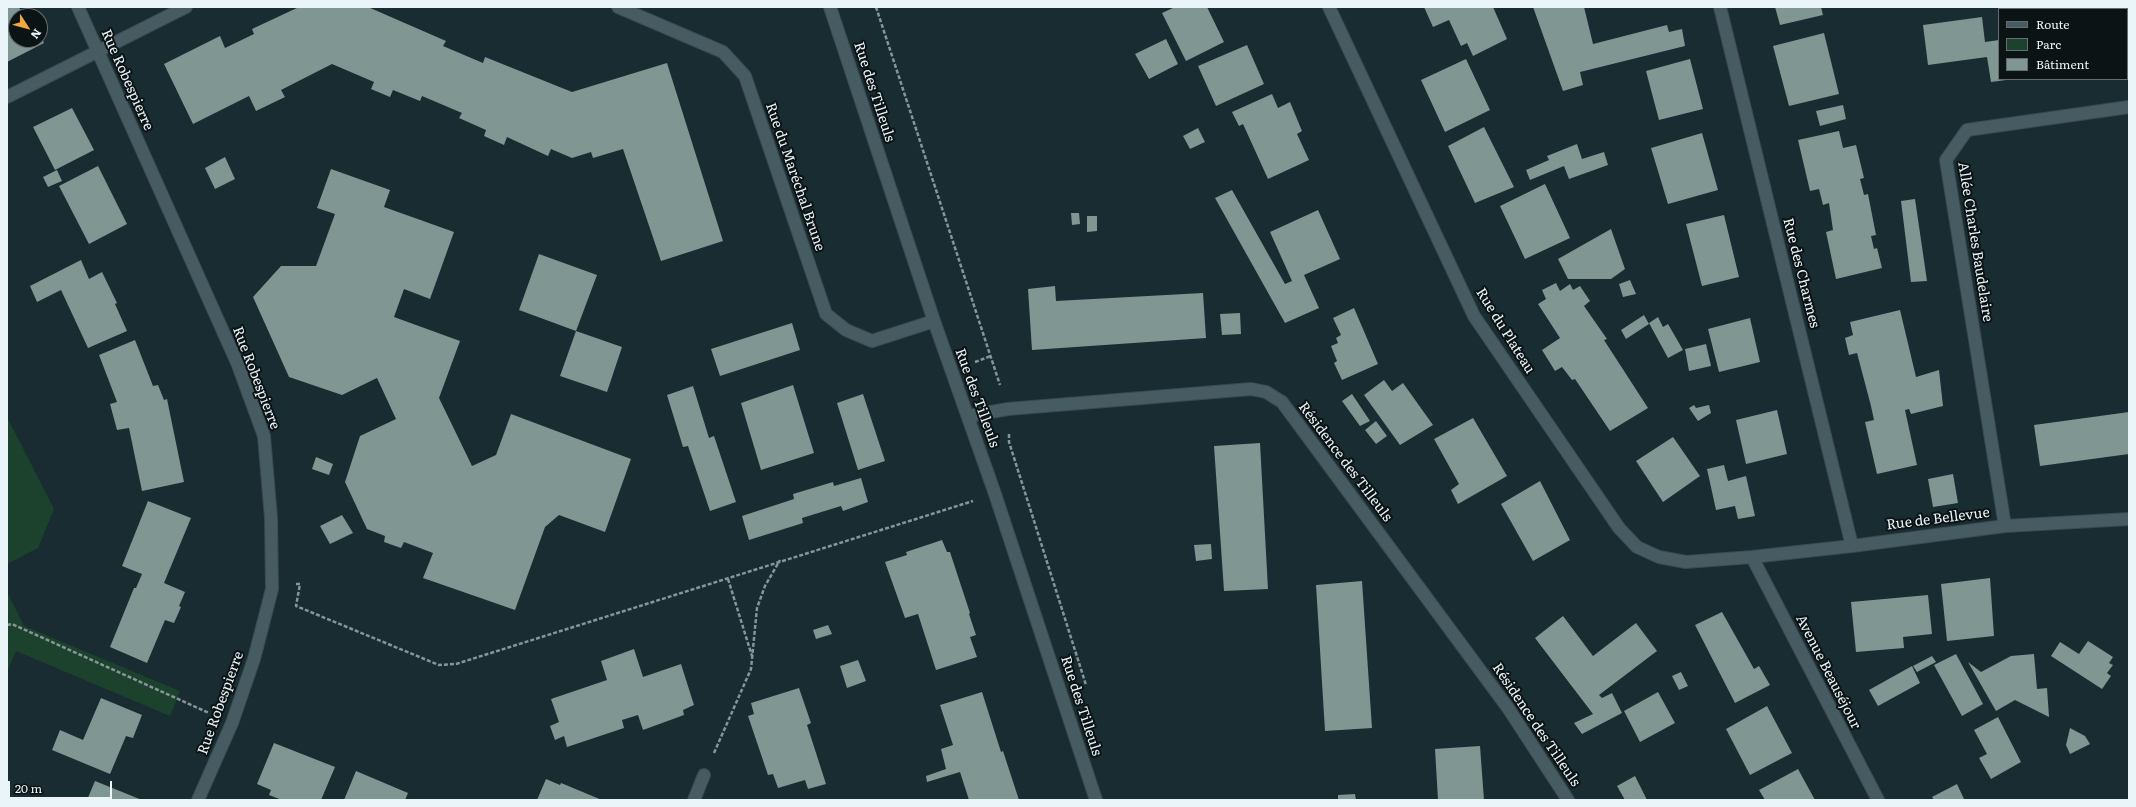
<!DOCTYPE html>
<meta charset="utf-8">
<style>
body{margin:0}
#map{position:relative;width:2136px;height:807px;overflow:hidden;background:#192c31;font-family:Literata,serif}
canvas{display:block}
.frame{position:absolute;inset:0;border:8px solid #eaf5f9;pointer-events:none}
.legend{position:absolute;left:1998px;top:8px;width:130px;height:72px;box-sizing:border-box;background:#0b1315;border:1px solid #646d70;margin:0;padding:5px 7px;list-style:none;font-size:12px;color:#eaf5f9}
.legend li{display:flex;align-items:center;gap:8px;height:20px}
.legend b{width:20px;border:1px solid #646d70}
.north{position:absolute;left:8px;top:8px;width:40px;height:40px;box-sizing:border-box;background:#0b1315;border:1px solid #646d70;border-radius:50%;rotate:126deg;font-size:11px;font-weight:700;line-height:16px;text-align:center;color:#eaf5f9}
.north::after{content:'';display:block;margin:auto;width:14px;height:18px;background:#f1a63f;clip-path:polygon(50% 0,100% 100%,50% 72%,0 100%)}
.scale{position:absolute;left:8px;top:781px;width:104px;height:18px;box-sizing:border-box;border:2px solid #eaf5f9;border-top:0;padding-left:5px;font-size:12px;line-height:14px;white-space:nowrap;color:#eaf5f9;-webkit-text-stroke:3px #0b1315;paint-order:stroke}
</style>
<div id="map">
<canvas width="2136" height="807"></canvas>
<div class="frame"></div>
<ul class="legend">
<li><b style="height:5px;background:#475c62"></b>Route</li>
<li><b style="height:11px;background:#1c422e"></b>Parc</li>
<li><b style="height:11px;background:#7f9693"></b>Bâtiment</li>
</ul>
<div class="north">N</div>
<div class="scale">20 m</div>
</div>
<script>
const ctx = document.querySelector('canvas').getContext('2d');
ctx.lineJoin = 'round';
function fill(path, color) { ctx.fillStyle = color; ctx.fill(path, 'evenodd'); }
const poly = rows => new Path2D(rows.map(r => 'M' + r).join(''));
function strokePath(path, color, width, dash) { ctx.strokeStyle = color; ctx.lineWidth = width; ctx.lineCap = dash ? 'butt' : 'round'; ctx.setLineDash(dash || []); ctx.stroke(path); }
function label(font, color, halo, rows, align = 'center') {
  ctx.font = font + ' Literata,serif'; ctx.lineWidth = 4; ctx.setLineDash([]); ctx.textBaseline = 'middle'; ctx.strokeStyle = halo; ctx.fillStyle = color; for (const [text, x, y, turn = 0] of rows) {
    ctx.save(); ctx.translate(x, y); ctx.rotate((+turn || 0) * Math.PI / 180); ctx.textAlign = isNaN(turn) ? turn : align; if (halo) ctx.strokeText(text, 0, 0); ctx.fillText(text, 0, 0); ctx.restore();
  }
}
fill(poly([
 [7,417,54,509,38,548,7,564],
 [7,592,24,626,180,691,170,716,16,651,7,672]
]), '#1c422e');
fill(poly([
 [7,7,19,7,23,16,16,16,16,40,40,40,40,35,44,43,7,62],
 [299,7,368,7,446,41,443,46,483,63,485,57,572,92,667,63,723,241,661,261,623,149,593,158,591,152,572,158,551,149,548,156,507,137,504,145,484,136,486,130,459,118,462,113,422,96,420,101,393,90,390,97,371,89,374,82,332,64,281,90,285,97,256,111,249,96,193,124,164,64,220,36,225,48,254,34,252,29],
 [1175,7,1207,7,1224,42,1186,61,1162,13],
 [1424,7,1493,7,1507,39,1473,56,1467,43,1461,46,1449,20,1433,27],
 [1533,7,1584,7,1593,44,1667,25,1669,32,1682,29,1685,46,1580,72,1583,85,1563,91],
 [1775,7,1821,7,1823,15,1780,25],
 [2099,7,2129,7,2129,37,2127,37,2127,9,2099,9],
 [1982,17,1985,42,1999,40,1999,79,2006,80,1991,82,1987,57,1928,65,1923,25],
 [1824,33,1839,94,1789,106,1773,46],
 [1166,39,1178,64,1149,79,1135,54],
 [1247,45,1264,84,1216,106,1198,66],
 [1466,59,1490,110,1445,132,1421,80],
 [1690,59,1703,109,1659,120,1646,71],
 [1272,94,1278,108,1290,102,1302,131,1297,134,1309,160,1268,179,1243,124,1239,126,1232,112],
 [1843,105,1846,119,1820,126,1816,111],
 [72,108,94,150,55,170,33,127],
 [1484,127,1514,187,1475,203,1448,146],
 [1198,128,1205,142,1190,149,1183,136],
 [1839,131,1843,148,1856,145,1864,178,1860,179,1864,195,1868,194,1876,235,1871,236,1874,249,1877,248,1882,268,1836,279,1826,232,1833,230,1829,203,1823,205,1819,189,1810,191,1798,140],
 [1702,133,1718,190,1668,204,1651,148],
 [1577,144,1582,159,1604,152,1608,165,1569,179,1564,166,1530,180,1526,170,1549,160,1547,156],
 [225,157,235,179,215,189,205,168],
 [98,166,127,224,89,244,59,186],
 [331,169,390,190,384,207,454,232,430,299,404,289,394,317,460,341,439,398,472,466,496,455,511,414,631,459,605,532,559,515,545,527,515,610,423,578,433,553,404,542,401,548,384,542,385,536,367,529,345,482,360,436,396,419,377,378,342,395,289,377,253,297,281,266,316,266,335,214,317,208],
 [57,170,62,181,48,187,43,177],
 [1545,184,1570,238,1525,259,1500,206],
 [1232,190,1285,284,1292,281,1270,232,1318,210,1340,259,1304,275,1319,308,1285,323,1215,198],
 [1915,199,1927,281,1911,282,1901,201],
 [1071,213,1079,213,1080,224,1072,225],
 [1724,215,1739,277,1702,286,1686,224],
 [1087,216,1097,216,1097,231,1087,232],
 [1611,229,1625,269,1611,279,1568,279,1558,259],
 [539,254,597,275,576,331,519,310],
 [81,260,89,279,102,272,117,303,115,304,127,331,88,348,61,290,37,302,30,286],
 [1630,280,1636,294,1623,297,1619,284],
 [1556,283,1560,291,1570,284,1573,290,1580,286,1590,301,1584,306,1607,339,1604,340,1648,408,1610,431,1575,379,1572,380,1562,367,1555,371,1542,350,1560,338,1538,304,1546,299,1542,290],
 [1055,286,1056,301,1203,293,1206,338,1032,350,1028,289],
 [1354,308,1378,364,1342,380,1334,363,1337,361,1331,346,1338,343,1336,338,1341,335,1333,318],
 [1900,310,1916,377,1939,370,1943,406,1911,414,1909,409,1905,410,1917,465,1877,474,1865,422,1874,420,1871,406,1857,353,1849,355,1845,338,1853,335,1850,322],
 [1240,313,1241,334,1222,335,1220,314],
 [1644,315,1649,324,1626,339,1621,330],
 [1658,317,1663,327,1668,324,1683,350,1668,358,1649,323],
 [1750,318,1760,362,1719,372,1708,329],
 [792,323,800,350,720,376,711,349],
 [576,331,622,347,607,392,560,376],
 [135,340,153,386,158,385,164,400,167,399,184,482,142,491,129,428,117,430,110,404,117,402,99,355],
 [1706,344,1711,366,1689,371,1685,349],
 [1384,380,1392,391,1403,383,1433,425,1400,445,1364,395],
 [793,385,814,453,761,470,741,403],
 [693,386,709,438,714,436,736,502,710,511,688,446,683,447,667,395],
 [863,394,885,461,858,470,837,403],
 [1352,394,1370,421,1360,426,1342,401],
 [1694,405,1696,408,1709,405,1711,413,1698,421,1689,408],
 [1777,410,1787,454,1746,464,1736,420],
 [2129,412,2129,454,2040,466,2034,425],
 [1473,418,1507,476,1458,504,1451,490,1459,484,1434,439],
 [1376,421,1387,436,1376,444,1365,430],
 [1673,437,1700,476,1663,502,1636,461],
 [1260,443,1268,589,1224,591,1214,446],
 [316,457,333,464,329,475,312,469],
 [1724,465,1728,481,1746,476,1755,516,1738,519,1735,506,1716,510,1707,469],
 [1953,474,1958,503,1933,507,1928,479],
 [861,478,868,502,843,511,841,506,802,518,803,523,749,540,742,516,794,499,793,494,833,482,834,486],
 [1540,481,1570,540,1533,561,1501,504],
 [148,501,191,518,164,583,185,592,179,606,181,607,174,623,165,620,147,663,110,647,134,588,136,588,142,574,122,566],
 [342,515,353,533,330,544,320,526],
 [942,540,947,552,950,552,970,613,969,614,976,635,970,637,977,657,936,670,918,614,905,618,885,562,907,555,906,552],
 [1211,544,1212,559,1196,561,1194,545],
 [1990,578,1994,636,1947,641,1941,584],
 [1362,581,1372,728,1325,731,1316,585],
 [1928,595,1932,634,1903,637,1904,648,1856,652,1851,602],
 [1722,612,1754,669,1759,666,1770,685,1735,703,1695,625],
 [1563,616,1593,656,1636,623,1657,651,1599,695,1602,698,1612,693,1622,713,1582,734,1574,723,1593,714,1535,638],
 [828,625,832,634,816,639,813,630],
 [2088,641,2113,657,2109,663,2113,665,2107,673,2111,676,2102,689,2051,656,2060,642,2079,654],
 [634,649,643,677,681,664,694,705,683,710,684,715,643,730,638,715,622,720,624,728,567,747,564,736,555,740,550,726,559,722,551,699,607,680,601,661],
 [1956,654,1983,704,1962,716,1934,665],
 [2034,654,2037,689,2047,688,2049,717,2015,700,1996,711,1968,662,1981,672,2011,656],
 [1932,656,1936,662,1917,672,1913,666],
 [858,660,866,681,847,688,840,666],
 [1912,666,1920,683,1878,706,1869,690],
 [1681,672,1688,686,1679,690,1672,676],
 [799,688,811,723,807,725,826,784,808,789,805,780,778,788,773,774,768,775,748,716,754,714,751,703],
 [982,692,1001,752,1003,751,1019,800,969,800,960,772,927,782,926,776,946,769,941,749,953,745,940,705],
 [1658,692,1675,723,1640,742,1624,711],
 [101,698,142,715,133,738,126,736,110,774,52,750,60,730,83,740],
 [1767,706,1792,753,1750,775,1726,729],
 [1998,717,2021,762,1991,779,1979,758,1987,754,1974,730],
 [2070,728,2085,736,2090,744,2070,754,2066,745],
 [274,743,335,767,321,800,282,800,269,795,271,790,257,784],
 [1480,746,1484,800,1438,800,1435,749],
 [1798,769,1815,800,1765,800,1759,790],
 [356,771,408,793,405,800,344,800],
 [1635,776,1647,800,1625,800,1617,786],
 [546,779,560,785,561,783,602,800,537,800],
 [95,781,142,800,87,800],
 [1957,784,1964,799,1934,800,1932,797],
 [1355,794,1356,800,1338,800,1338,795]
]), '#7f9693');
const minor = poly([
 [78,7,238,365,264,436,271,518,272,589,254,659,232,723,198,800],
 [618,7,723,52,745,76,826,314,846,330,872,341,934,321],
 [830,7,934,321,995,494,1096,800],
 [1329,7,1474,316,1619,528,1637,547,1659,557,1686,562,1752,557,1852,546,2005,526,2129,519],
 [1720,7,1852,546],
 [7,97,186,7],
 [968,416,1008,409,1251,389,1266,392,1282,402,1508,708,1568,800],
 [2005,526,1946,160,1967,130,2129,107],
 [1752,557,1878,800],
 [694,800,704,775]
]);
strokePath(minor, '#3a4a4f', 14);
strokePath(poly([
 [876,7,1000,385],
 [975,362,991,356],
 [1009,434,1009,442,1086,685],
 [728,579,752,656],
 [296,584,300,584,296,606,439,665,456,664,973,501],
 [7,625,12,624,209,713],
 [714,753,751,669,757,608,765,586,780,560]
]), '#869599', 2.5, [4, 2]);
strokePath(minor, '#475c62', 12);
label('14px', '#eaf5f9', '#0b1315', [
 ["Rue Robespierre",127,80,66],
 ["Rue des Tilleuls",874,92,72],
 ["Rue du Maréchal Brune",795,177,71],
 ["Allée Charles Baudelaire",1975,242,81],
 ["Rue des Charmes",1801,273,76],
 ["Rue du Plateau",1505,331,58],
 ["Rue Robespierre",256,378,69],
 ["Rue des Tilleuls",977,398,70],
 ["Résidence des Tilleuls",1345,462,53],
 ["Rue de Bellevue",1938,519,-7],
 ["Avenue Beauséjour",1828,672,63],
 ["Rue Robespierre",221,703,-70],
 ["Rue des Tilleuls",1081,706,72],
 ["Résidence des Tilleuls",1536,725,56]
]);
</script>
